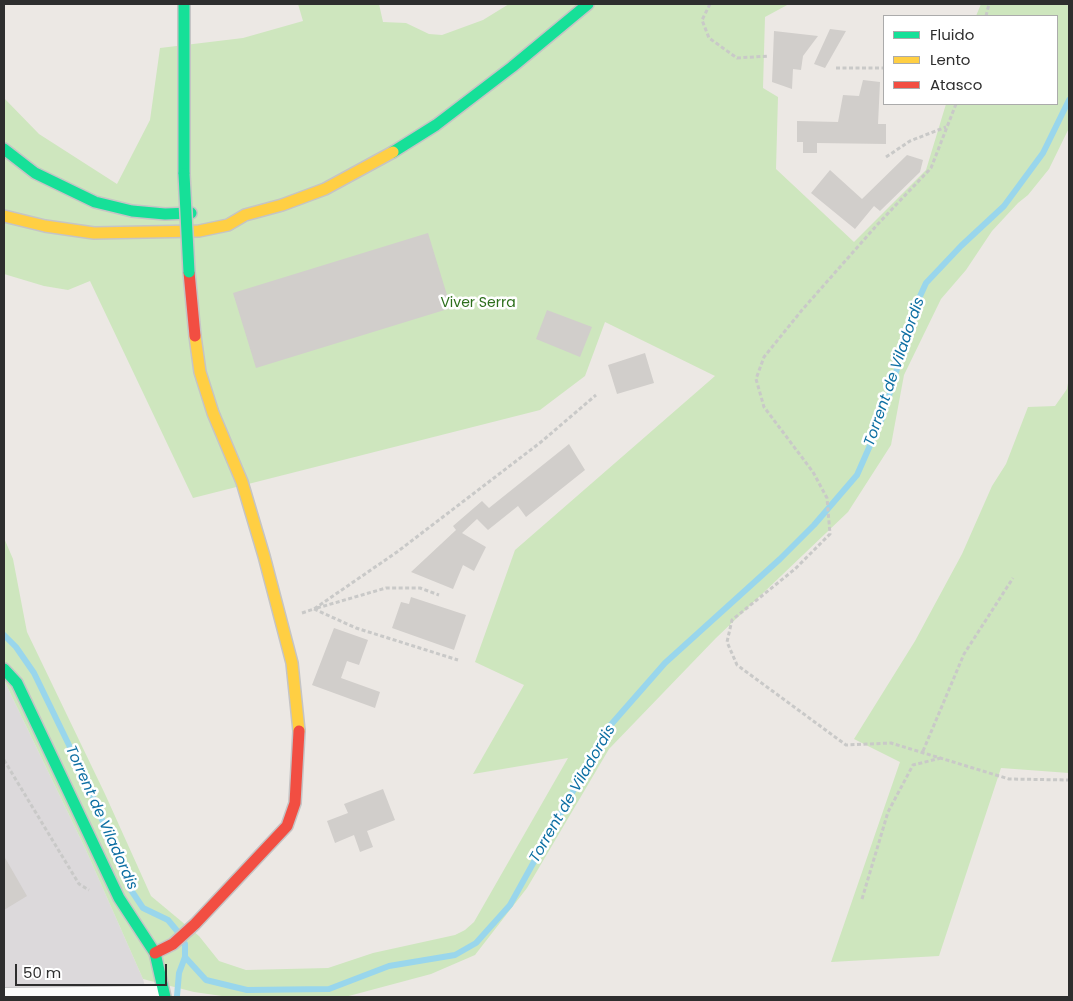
<!DOCTYPE html>
<style>
body{margin:0}
#map{position:relative;width:1073px;height:1001px;overflow:hidden;background:#ece8e4;font-family:Poppins,sans-serif}
canvas{display:block}
.frame{position:absolute;inset:0;border:5px solid #2e2e2e;pointer-events:none}
.legend{position:absolute;left:883px;top:15px;width:175px;height:90px;box-sizing:border-box;background:#fff;border:1px solid #ababab;margin:0;padding:6px 9px;list-style:none;font-size:15px;color:#2e2e2e}
.legend li{display:flex;align-items:center;gap:10px;height:25px}
.legend b{width:25px;border:1px solid #ababab}
.scale{position:absolute;left:15px;top:964px;width:152px;height:22px;box-sizing:border-box;border:2px solid #2e2e2e;border-top:0;padding-left:6px;font-size:15px;line-height:18px;white-space:nowrap;color:#2e2e2e;-webkit-text-stroke:4px #fff;paint-order:stroke}
</style>
<div id="map">
<canvas width="1073" height="1001"></canvas>
<div class="frame"></div>
<ul class="legend">
<li><b style="height:6px;background:#16e098"></b>Fluido</li>
<li><b style="height:6px;background:#ffcf43"></b>Lento</li>
<li><b style="height:6px;background:#f24e42"></b>Atasco</li>
</ul>
<div class="scale">50 m</div>
</div>
<script>
const ctx = document.querySelector('canvas').getContext('2d');
ctx.lineJoin = 'round';
function fill(path, color) { ctx.fillStyle = color; ctx.fill(path, 'evenodd'); }
const poly = rows => new Path2D(rows.map(r => 'M' + r).join(''));
function strokePath(path, color, width, dash) { ctx.strokeStyle = color; ctx.lineWidth = width; ctx.lineCap = dash ? 'butt' : 'round'; ctx.setLineDash(dash || []); ctx.stroke(path); }
function label(font, color, halo, rows, align = 'center') {
  ctx.font = font + ' Poppins,sans-serif'; ctx.lineWidth = 5; ctx.setLineDash([]); ctx.textBaseline = 'middle'; ctx.strokeStyle = halo; ctx.fillStyle = color; for (const [text, x, y, turn = 0] of rows) {
    ctx.save(); ctx.translate(x, y); ctx.rotate((+turn || 0) * Math.PI / 180); ctx.textAlign = isNaN(turn) ? turn : align; if (halo) ctx.strokeText(text, 0, 0); ctx.fillText(text, 0, 0); ctx.restore();
  }
}
fill(poly([
 [4,680,86,850,143,979,148,997,4,997]
]), '#dcd9db');
fill(poly([
 [298,4,379,4,383,22,406,23,429,34,442,35,483,20,509,4,789,4,765,17,763,88,778,97,776,169,854,242,926,170,946,104,1057,104,1057,16,976,16,981,4,1069,4,1069,128,1049,169,1028,195,1018,203,992,231,966,270,941,299,904,375,891,445,848,512,716,638,609,749,527,888,475,955,431,974,345,997,229,997,194,992,143,979,86,850,4,680,4,538,13,559,27,632,105,794,151,896,199,936,219,961,246,970,328,968,373,953,455,935,465,930,474,922,568,758,473,774,524,685,475,662,515,550,715,376,605,322,585,376,540,410,193,498,90,281,68,290,44,286,4,274,4,98,39,134,117,184,150,120,160,48,243,38,303,21],
 [1069,377,1069,773,1001,768,939,956,831,962,900,762,854,739,915,641,962,554,992,486,1006,464,1028,407,1055,406,1067,389]
]), '#cee6be');
strokePath(poly([
 [4,635,16,647,34,673,85,778,131,890,143,908,168,920,178,932],
 [185,944,185,957,206,980,247,990,329,989,389,966,455,955,476,943,510,905,608,728,665,663,780,559,814,525,857,475,883,416,916,305,926,283,961,246,1004,206,1043,153,1069,100],
 [177,996,179,973,185,957]
]), '#99d6ec', 6);
fill(poly([
 [830,29,846,31,825,68,814,64],
 [774,31,818,36,803,56,801,70,793,69,792,89,772,82],
 [863,80,880,82,878,124,886,124,886,144,817,143,817,153,803,153,803,142,797,142,797,121,838,122,843,95,859,96],
 [907,155,923,160,920,172,880,211,874,206,855,229,811,193,830,170,862,199],
 [428,233,451,308,256,368,233,293],
 [547,310,592,327,580,357,536,339],
 [645,353,654,383,617,394,608,365],
 [569,444,585,470,526,517,518,506,488,530,477,519,462,533,486,547,474,571,463,565,453,589,411,572,456,530,453,526,482,501,489,508],
 [411,597,466,615,454,650,392,628,401,602,409,604],
 [334,628,368,640,359,665,347,661,341,678,380,692,375,708,312,685],
 [383,789,395,820,367,831,373,847,360,852,354,835,335,843,327,821,348,813,344,804],
 [4,856,27,896,4,910]
]), '#d1cecb');
const lane = poly([
 [4,993,162,991]
]);
const fast = poly([
 [184,4,184,174],
 [4,149,35,173,95,202,132,211,165,214,191,213],
 [393,152,436,125,512,67,588,4],
 [4,669,17,683,119,898,155,953,165,997]
]);
const slow = poly([
 [4,216,45,226,94,233,199,231,228,225,245,215,282,205,325,189,393,152],
 [195,336,200,372,213,413,242,482,264,556,292,663,299,731]
]);
const jam = poly([
 [189,272,195,336],
 [155,953,173,944,195,924,287,826,295,803,299,731]
]);
strokePath(lane, '#c5c4c5', 12);
strokePath(fast, '#c5c4c5', 14);
strokePath(slow, '#c5c4c5', 14);
strokePath(jam, '#c5c4c5', 14);
strokePath(poly([
 [710,4,702,20,709,38,737,58,769,56],
 [986,16,989,4],
 [836,68,884,68],
 [956,104,931,168,877,225,802,310,764,357,756,379,764,407,813,472,827,498,830,534,795,569,732,620,727,642,737,665,846,745,891,743,1009,779,1069,780],
 [886,157,910,141,946,127],
 [317,608,386,588,420,588,439,595],
 [314,609,356,628,458,660],
 [302,613,314,609,397,552,541,442,596,395],
 [923,751,964,654,1013,578],
 [4,760,79,884,89,890],
 [862,899,888,812,913,765,941,758]
]), '#c9c9c8', 3, [4, 2.5]);
strokePath(lane, '#fcfcfb', 10);
strokePath(fast, '#16e098', 11);
strokePath(slow, '#ffcf43', 11);
strokePath(jam, '#f24e42', 11);
const fastBridge = poly([
 [184,174,189,272]
]);
strokePath(fastBridge, '#c5c4c5', 14, []);
strokePath(fastBridge, '#16e098', 11);
label('14px', '#2c6e1b', '#fff', [
 ["Viver Serra",478,303]
]);
label('italic 15px', '#0d6fa3', '#fff', [
 ["Torrent de Viladordis",895,372,-71],
 ["Torrent de Viladordis",573,794,-60],
 ["Torrent de Viladordis",101,818,66]
]);
</script>
